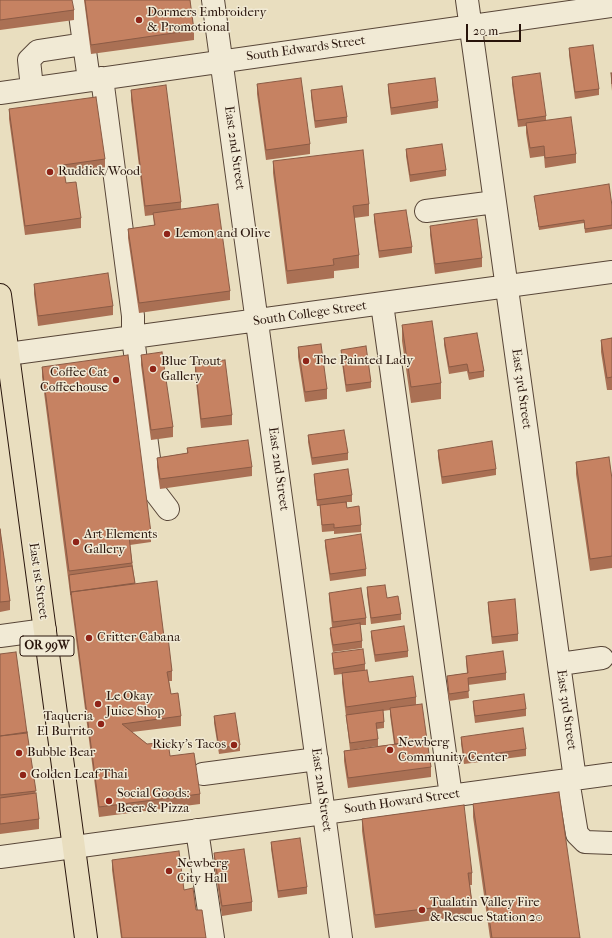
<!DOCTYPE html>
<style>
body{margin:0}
#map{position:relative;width:612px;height:938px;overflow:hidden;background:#e9debf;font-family:"IM FELL French Canon",serif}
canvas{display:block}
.scale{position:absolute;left:466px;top:24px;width:55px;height:18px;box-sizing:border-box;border:2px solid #28140b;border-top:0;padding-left:5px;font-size:12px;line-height:14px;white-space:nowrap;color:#28140b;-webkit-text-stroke:3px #f1ead5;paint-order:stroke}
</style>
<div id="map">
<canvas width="612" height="938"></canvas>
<div class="scale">20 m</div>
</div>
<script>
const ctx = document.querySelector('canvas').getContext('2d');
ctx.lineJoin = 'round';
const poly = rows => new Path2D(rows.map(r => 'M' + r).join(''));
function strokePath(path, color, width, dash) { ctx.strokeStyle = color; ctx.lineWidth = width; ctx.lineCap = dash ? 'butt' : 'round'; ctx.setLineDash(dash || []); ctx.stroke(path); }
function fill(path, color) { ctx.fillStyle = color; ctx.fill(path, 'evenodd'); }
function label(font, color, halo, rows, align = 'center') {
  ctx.font = font + ' "IM FELL French Canon",serif'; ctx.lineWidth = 3; ctx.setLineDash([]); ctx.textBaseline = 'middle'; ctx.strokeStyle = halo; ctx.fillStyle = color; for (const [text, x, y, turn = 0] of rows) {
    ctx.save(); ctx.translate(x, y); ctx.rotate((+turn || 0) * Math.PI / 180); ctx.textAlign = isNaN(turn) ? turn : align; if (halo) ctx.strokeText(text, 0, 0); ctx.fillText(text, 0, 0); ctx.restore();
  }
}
const minor = poly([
 [78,0,89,80],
 [213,0,341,938],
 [467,0,575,779],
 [102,78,133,316,133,338,152,481,155,492,168,509],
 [32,88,29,60,38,51,84,44],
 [0,93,612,6],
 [426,211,495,202],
 [382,304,451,796],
 [8,354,612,272],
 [0,636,45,630],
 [560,664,602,658],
 [203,774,317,759],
 [568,780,577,834,585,842,612,843],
 [197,830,213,938],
 [0,857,612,774]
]);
const major = poly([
 [0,295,86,938]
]);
strokePath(minor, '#584638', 24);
strokePath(major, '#28140b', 24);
strokePath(minor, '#f1ead5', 22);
strokePath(major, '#e9debf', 22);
fill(poly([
 [0,0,74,10,74,20,0,30],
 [84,0,190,0,194,30,194,40,91,54],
 [569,48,599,89,599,95,575,99,569,55],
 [611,73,612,73,612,91,611,80],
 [512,77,546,116,546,120,576,154,576,163,545,168,544,156,530,158,526,133,526,126,518,127,512,84],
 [257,84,310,144,310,154,266,160,257,94],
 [388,84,438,101,438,108,391,115,388,91],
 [131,90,181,202,181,209,230,291,230,300,139,313,128,238,128,229,154,225,153,215,145,216,131,100],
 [311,90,347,117,347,123,315,128,311,97],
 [9,109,105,159,105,169,64,175,66,183,81,218,81,228,25,235,9,119],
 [406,149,446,170,446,176,410,182,406,156],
 [273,161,369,204,369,216,354,218,359,255,359,268,334,271,334,278,287,284,273,173],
 [534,196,612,206,612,229,585,233,584,223,539,230],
 [374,214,412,247,412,253,379,258,374,221],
 [430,226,482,258,482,267,435,274,430,235],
 [34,284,113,306,113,315,38,326,34,294],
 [402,325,441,383,441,399,411,403,402,341],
 [444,338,484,371,484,377,469,380,467,371,449,374,444,345],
 [612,338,612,390,607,390,601,352,601,340],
 [298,347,327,389,327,399,305,402,298,357],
 [341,350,371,382,371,388,346,392,341,356],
 [141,355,173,427,173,437,151,440,141,365],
 [195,363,232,415,232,425,201,428,195,373],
 [42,367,151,533,151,542,130,545,135,583,164,637,172,671,172,681,169,681,171,694,181,716,181,726,132,732,147,744,170,756,200,794,200,804,99,817,42,377],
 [308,435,348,453,348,460,312,465,308,442],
 [187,448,252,467,252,476,160,489,157,467,157,458,187,453],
 [438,450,496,469,496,475,442,484,438,457],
 [576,462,612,479,612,568,590,571,576,474],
 [314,474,352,495,352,502,347,502,347,508,361,525,361,532,334,534,334,531,322,532,320,506,317,506,314,480],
 [0,529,10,601,10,610,0,612],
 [325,540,366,569,366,576,330,581,325,546],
 [367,587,387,598,401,614,401,620,371,624,367,594],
 [329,593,366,618,366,625,360,625,362,641,362,648,333,652,330,634,330,628,332,627,329,599],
 [488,602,518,634,518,641,492,644,488,609],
 [371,631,408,651,408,657,375,662,371,637],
 [332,653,365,664,365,670,369,682,416,697,416,704,427,740,431,767,431,777,348,788,344,761,344,751,394,744,390,715,390,710,383,711,384,722,384,728,377,729,378,739,378,746,350,750,342,683,342,674,334,675,332,660],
 [0,654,27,733,39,819,39,829,0,834],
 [466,656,506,673,506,680,468,685,469,698,449,701,447,682,447,676,467,673,466,662],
 [473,701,526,709,526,716,475,723,473,707],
 [214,716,240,745,240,751,219,754,214,723],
 [461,737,526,749,526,756,464,764,461,744],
 [473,804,580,938,490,938,473,817],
 [362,819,472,873,472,885,470,885,472,903,472,915,375,928,362,831],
 [271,842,307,887,307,894,278,898,271,849],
 [214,853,252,902,252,911,222,916,214,863],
 [112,860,184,890,196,910,206,938,121,938,112,870]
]), '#aa7054');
const building = poly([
 [0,0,72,0,74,10,0,20,0,0],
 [85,0,190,0,194,30,91,45,85,0],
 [593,45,599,89,575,92,569,48,593,45],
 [540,73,546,116,518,120,512,77,540,73],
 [611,73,612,73,612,84,611,73],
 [301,78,310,144,266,150,257,84,301,78],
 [435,78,438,101,391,108,388,84,435,78],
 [166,85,181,202,145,206,131,90,166,85],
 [342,86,347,117,315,121,311,90,342,86],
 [96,97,105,159,63,165,66,183,76,182,81,218,25,226,9,109,96,97],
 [571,117,576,154,545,158,544,146,530,148,526,123,571,117],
 [442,144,446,170,410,175,406,149,442,144],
 [363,150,369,204,353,206,359,255,333,259,334,265,287,271,273,161,363,150],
 [609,184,612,206,612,225,585,229,584,220,539,227,534,196,609,184],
 [218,204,230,291,139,303,128,229,155,225,153,213,218,204],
 [406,210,412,247,379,251,374,214,406,210],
 [477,219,482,258,435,264,430,226,477,219],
 [108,273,113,306,38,316,34,284,108,273],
 [432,321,441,383,411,387,402,325,432,321],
 [477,333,484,371,469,373,467,364,449,367,444,338,477,333],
 [612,338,612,377,607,378,601,340,612,338],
 [321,344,327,389,305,392,298,347,321,344],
 [366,346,371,382,346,385,341,350,366,346],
 [162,352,173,427,151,430,141,355,162,352],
 [128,355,151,533,129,536,132,563,69,571,42,367,128,355],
 [225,360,232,415,201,419,195,363,225,360],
 [344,430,348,453,312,458,308,435,344,430],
 [248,440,252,467,160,479,157,458,188,453,187,448,248,440],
 [492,441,496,469,442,477,438,450,492,441],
 [609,457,612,479,612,556,590,559,576,462,609,457],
 [348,469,352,495,317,500,314,474,348,469],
 [346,502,347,508,359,506,361,525,334,528,334,524,322,525,320,505,346,502],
 [0,529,10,601,0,602,0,529],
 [361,534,366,569,330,574,325,540,361,534],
 [132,566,135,583,71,592,71,595,69,575,132,566],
 [157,581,164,637,168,637,172,671,167,672,171,694,178,693,181,716,122,724,147,744,168,742,170,756,194,753,200,794,99,807,71,592,157,581],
 [385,585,387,598,398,596,401,614,371,618,367,587,385,585],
 [361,588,366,618,333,622,329,593,361,588],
 [515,599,518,634,492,637,488,602,515,599],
 [360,623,362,641,333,645,330,628,360,623],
 [404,626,408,651,375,655,371,631,404,626],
 [363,649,365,664,334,669,332,653,363,649],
 [503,651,506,673,468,678,469,691,449,694,447,676,468,673,466,656,503,651],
 [16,652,27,733,0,736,0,654,16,652],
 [367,670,369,682,413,676,416,697,346,707,342,673,367,670],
 [524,694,526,709,475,716,473,701,524,694],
 [422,704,427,740,395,744,390,708,422,704],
 [383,710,384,722,376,723,378,739,350,743,346,715,383,710],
 [235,713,240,745,219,748,214,716,235,713],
 [523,728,526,749,464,758,461,737,523,728],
 [27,732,36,791,0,795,0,736,27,732],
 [427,740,431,767,348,778,344,751,427,740],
 [559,792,580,938,492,938,473,804,559,792],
 [36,793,39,819,0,824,0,798,36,793],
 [464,805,472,873,468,873,472,903,375,915,362,819,464,805],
 [300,838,307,887,278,891,271,842,300,838],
 [244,849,252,902,222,906,214,853,244,849],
 [179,851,184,890,193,888,196,910,202,910,206,938,122,938,112,860,179,851]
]);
fill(building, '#c68262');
strokePath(building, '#8b5b45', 1);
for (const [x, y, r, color] of [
 [139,20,4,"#8f2418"],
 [50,172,4,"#8f2418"],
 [167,234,4,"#8f2418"],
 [306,361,4,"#8f2418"],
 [153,369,4,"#8f2418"],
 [116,380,4,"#8f2418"],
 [76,542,4,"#8f2418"],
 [89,638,4,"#8f2418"],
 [98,704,4,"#8f2418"],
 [101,724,4,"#8f2418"],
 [234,745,4,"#8f2418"],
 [390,750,4,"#8f2418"],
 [19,753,4,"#8f2418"],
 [23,775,4,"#8f2418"],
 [109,801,4,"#8f2418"],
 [169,871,4,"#8f2418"],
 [422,910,4,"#8f2418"]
]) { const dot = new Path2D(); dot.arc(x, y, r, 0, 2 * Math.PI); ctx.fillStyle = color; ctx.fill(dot); strokePath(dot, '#f1ead5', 1.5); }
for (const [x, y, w] of [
 [47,646,54]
]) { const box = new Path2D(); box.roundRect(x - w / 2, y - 10, w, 20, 3); ctx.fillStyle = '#f1ead5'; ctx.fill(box); strokePath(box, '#28140b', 1); }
label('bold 12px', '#28140b', null, [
 ["OR 99W",47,646]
]);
label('13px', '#28140b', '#f1ead5', [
 ["Dormers Embroidery",147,13],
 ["& Promotional",147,28],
 ["Ruddick/Wood",58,172],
 ["Lemon and Olive",175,234],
 ["The Painted Lady",314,361],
 ["Blue Trout",161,362],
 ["Gallery",161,377],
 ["Coffee Cat",108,373,"right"],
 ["Coffeehouse",108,388,"right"],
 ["Art Elements",84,535],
 ["Gallery",84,550],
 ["Critter Cabana",97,638],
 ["Le Okay",106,697],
 ["Juice Shop",106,712],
 ["Taqueria",93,717,"right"],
 ["El Burrito",93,732,"right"],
 ["Newberg",398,743],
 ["Community Center",398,758],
 ["Ricky's Tacos",226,745,"right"],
 ["Bubble Bear",27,753],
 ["Golden Leaf Thai",31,775],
 ["Social Goods:",117,794],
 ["Beer & Pizza",117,809],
 ["Newberg",177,864],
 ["City Hall",177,879],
 ["Tualatin Valley Fire",430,903],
 ["& Rescue Station 20",430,918]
], 'left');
label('13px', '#28140b', '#f1ead5', [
 ["South Edwards Street",306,49,-8],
 ["East 2nd Street",234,148,82],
 ["South College Street",310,314,-8],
 ["East 3rd Street",521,389,82],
 ["East 2nd Street",278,469,82],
 ["East 1st Street",38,581,82],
 ["East 3rd Street",566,710,82],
 ["East 2nd Street",321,790,82],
 ["South Howard Street",402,802,-8]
]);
</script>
